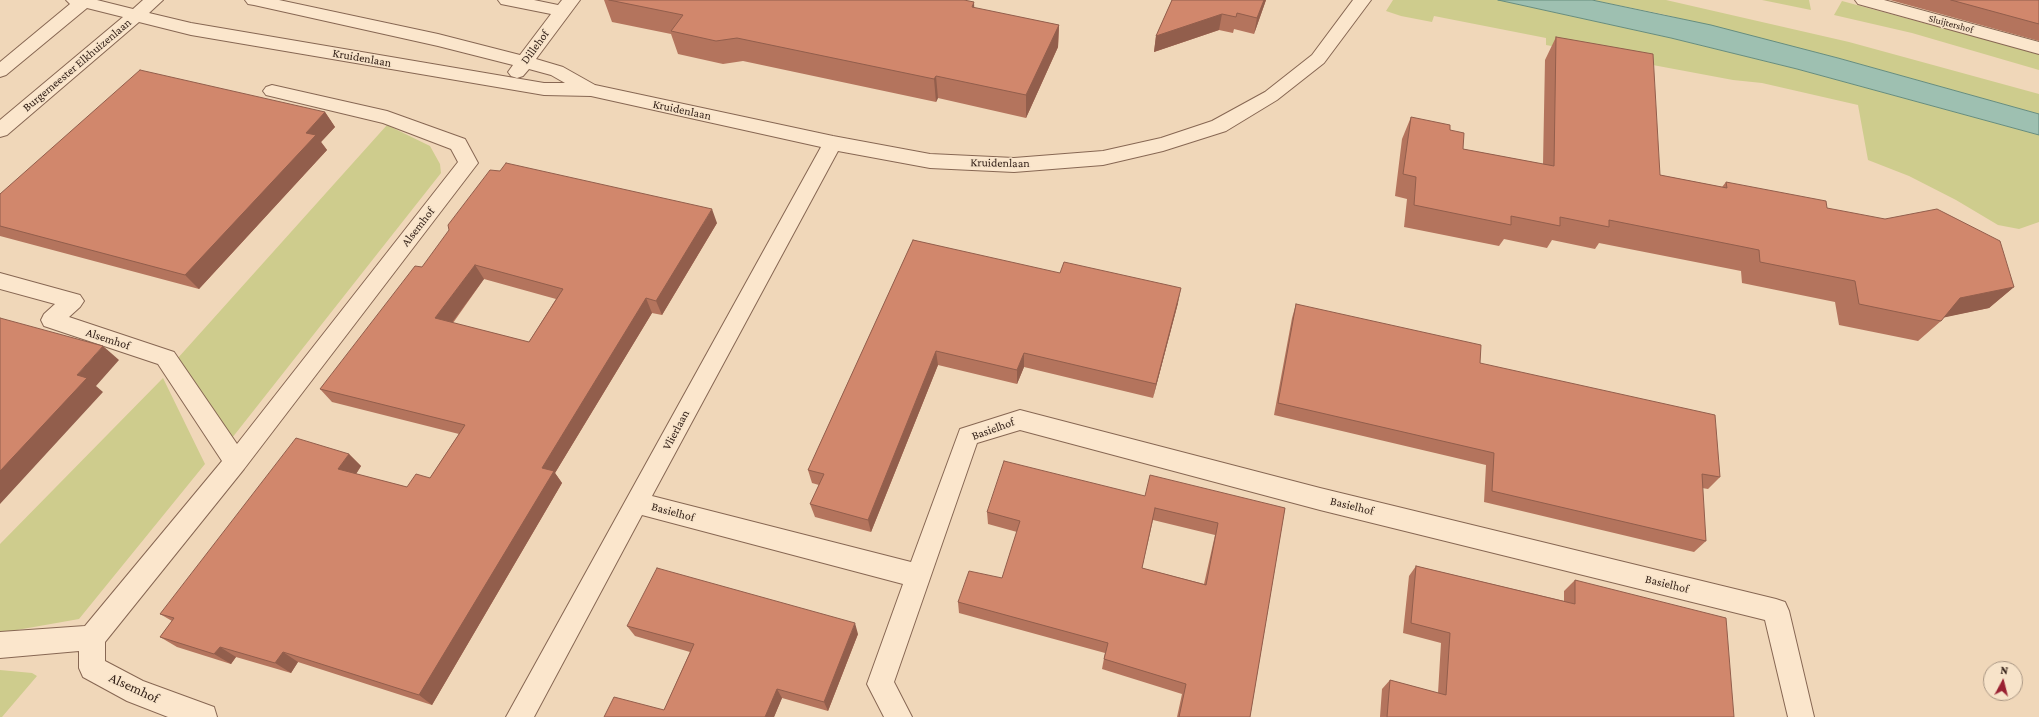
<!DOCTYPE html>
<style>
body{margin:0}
#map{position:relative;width:2039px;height:717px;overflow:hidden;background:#f0d7b9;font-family:"Crimson Pro",serif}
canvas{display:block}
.north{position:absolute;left:1983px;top:661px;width:40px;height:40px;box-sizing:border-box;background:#f7e3c9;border:1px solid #a99683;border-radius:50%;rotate:7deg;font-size:11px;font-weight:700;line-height:16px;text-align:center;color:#352219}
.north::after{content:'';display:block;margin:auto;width:14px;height:18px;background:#992032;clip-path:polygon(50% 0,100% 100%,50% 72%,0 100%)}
</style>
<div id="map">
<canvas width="2039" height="717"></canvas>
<div class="north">N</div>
</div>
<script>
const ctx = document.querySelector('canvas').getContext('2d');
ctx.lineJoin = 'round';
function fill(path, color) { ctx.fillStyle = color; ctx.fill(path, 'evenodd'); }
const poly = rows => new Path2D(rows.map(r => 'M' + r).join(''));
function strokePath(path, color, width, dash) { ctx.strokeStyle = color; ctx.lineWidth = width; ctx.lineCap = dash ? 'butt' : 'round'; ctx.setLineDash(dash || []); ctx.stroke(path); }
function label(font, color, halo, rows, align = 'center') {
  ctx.font = font + ' "Crimson Pro",serif'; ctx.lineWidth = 3; ctx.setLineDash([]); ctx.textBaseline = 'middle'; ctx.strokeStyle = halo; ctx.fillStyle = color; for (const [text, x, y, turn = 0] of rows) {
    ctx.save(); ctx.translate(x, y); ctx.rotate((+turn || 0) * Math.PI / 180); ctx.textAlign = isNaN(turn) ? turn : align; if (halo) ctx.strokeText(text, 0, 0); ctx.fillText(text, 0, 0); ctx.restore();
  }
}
fill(poly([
 [1393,0,1498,0,1671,38,1797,69,2039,135,2039,222,2019,229,1998,225,1956,200,1909,176,1868,160,1858,105,1762,83,1733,80,1546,45,1546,38,1434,16,1432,22,1401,16,1386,11],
 [1592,0,1666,0,1849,42,2039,94,2039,114,1838,58,1662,14],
 [1762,0,1809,0,1811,10],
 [1842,1,2039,54,2039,70,1912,33,1834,15],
 [387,125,430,146,440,164,441,173,232,438,177,359],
 [163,378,205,464,79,619,0,633,0,544],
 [0,670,32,673,37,676,2,717,0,717]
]), '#cecc8d');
const water = poly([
 [1498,0,1592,0,1711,25,1838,58,2039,114,2039,135,1797,69,1671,38,1498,0]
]);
fill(water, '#9ec0b1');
strokePath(water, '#668d7e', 1);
const minor = poly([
 [66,0,97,0,133,9,143,0,163,0,149,13,191,23,544,83,565,83,551,75,529,69,523,76,517,78,511,76,508,72,513,65,438,46,254,5,248,4,245,0,279,0,438,34,520,55,551,14,501,4,498,0,534,0,558,5,562,0,580,0,536,59,563,67,595,85,833,136,930,154,1014,158,1103,151,1161,138,1212,121,1265,92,1312,55,1353,0,1371,0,1324,63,1277,100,1226,131,1163,151,1103,165,1014,172,930,168,838,151,652,496,911,562,960,429,1020,410,1320,488,1776,599,1785,602,1789,611,1814,717,1788,717,1765,620,1320,510,1020,430,977,443,894,682,912,717,884,717,867,684,903,584,642,515,534,717,506,717,821,147,591,96,544,95,191,35,139,22,7,135,0,137,0,120,123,17,87,8,6,75,0,77,0,62,70,4,66,0],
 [1855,0,1884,0,2039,42,2039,54,1858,4,1855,0],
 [272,85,387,111,465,139,478,163,244,469,105,642,105,661,143,681,214,707,217,717,168,717,127,701,83,677,79,668,79,651,0,658,0,632,85,626,222,461,158,364,44,326,41,320,44,314,55,304,0,289,0,273,80,295,84,301,80,307,69,317,174,352,237,444,458,162,451,149,383,123,266,95,263,91,266,87,272,85]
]);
strokePath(minor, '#876753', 2);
fill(minor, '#fbe6cc');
fill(poly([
 [604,0,964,0,974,8,1059,25,1058,47,1026,118,938,98,936,102,743,61,723,64,678,54,671,34,612,22],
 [1172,0,1266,0,1254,34,1234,29,1233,33,1219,30,1154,52,1156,36],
 [1890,0,2039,0,2039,41],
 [1556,37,1660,175,1722,187,1726,182,1827,208,2014,287,1989,308,1944,317,1941,321,1918,341,1839,325,1835,302,1742,283,1741,271,1599,243,1595,249,1552,240,1547,248,1504,239,1499,246,1404,227,1407,199,1395,196,1402,139,1411,117,1450,130,1463,149,1543,164,1545,60],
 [325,112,335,127,321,142,327,150,199,289,0,236,0,194],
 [717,223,662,315,652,313,555,473,562,483,432,705,298,662,291,673,236,657,231,664,177,647,160,637,172,621,160,614,349,454,361,466,356,474,407,487,430,478,459,434,332,402,320,389,422,267],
 [484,279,556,299,529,342,453,323],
 [913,240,1178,303,1153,398,1024,367,1017,384,938,365,871,532,815,517,810,504,819,485,812,483,808,470],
 [1296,304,1480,363,1720,477,1708,489,1702,488,1706,541,1694,552,1484,502,1486,465,1274,415,1292,318],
 [1145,496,1285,508,1250,717,1177,717,1182,694,1102,669,1105,653,959,613,958,602,1002,578,1017,532,988,524,987,512],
 [1153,520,1215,535,1204,584,1142,568],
 [1416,566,1564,601,1564,591,1575,580,1734,717,1380,717,1382,689,1390,680,1438,693,1441,643,1403,633,1409,576],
 [627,626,858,634,828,711,782,698,774,717,604,717,664,710,690,652,635,636]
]), '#b4745d');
fill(poly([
 [1264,0,1266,0,1254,34,1257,18],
 [974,2,975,25,972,7],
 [1222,14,1219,30,1154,52,1156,36],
 [1059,25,1058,47,1026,118,1026,95],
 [936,76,938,98,936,102,934,79],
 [325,112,335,127,321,142,327,150,199,289,185,275,306,133],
 [712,209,717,223,662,315,656,301],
 [475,265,484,279,445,332,435,318],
 [2014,287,1989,308,1937,319,1960,298],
 [1181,288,1178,303,1153,398,1156,384],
 [646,298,652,313,555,473,562,483,432,705,419,695,542,468],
 [103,346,119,360,96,386,103,392,0,504,0,471,77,375],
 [936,351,938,365,871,532,868,520],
 [1024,353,1024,367,1017,384,1017,370],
 [349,454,361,466,351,482,338,469],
 [855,623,858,634,828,711,824,702],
 [220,647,236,657,231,664,214,654],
 [283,652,298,662,291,673,275,663],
 [777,689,782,698,774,717,765,717]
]), '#925e4c');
const building = poly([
 [609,0,964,0,974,2,972,7,1059,25,1026,95,936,76,934,79,737,38,716,41,671,31,683,15,609,0],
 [1172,0,1264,0,1257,18,1237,13,1236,17,1222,14,1156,36,1172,0],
 [1951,0,2039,0,2039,24,1951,0],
 [1556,37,1653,54,1660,175,1727,188,1726,182,1826,201,1827,208,1885,219,1937,209,2000,241,2014,287,1960,298,1941,321,1859,304,1855,281,1760,262,1759,250,1609,220,1609,227,1560,217,1560,226,1511,216,1511,225,1414,205,1416,177,1403,174,1411,117,1450,125,1450,130,1464,133,1463,149,1554,166,1556,37],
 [140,70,325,112,306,133,316,135,185,275,0,226,0,194,140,70],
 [506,163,712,209,656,301,646,298,542,468,554,471,419,695,283,652,275,663,220,647,214,654,160,637,174,618,160,614,296,438,349,454,338,469,407,487,416,474,430,478,465,425,320,389,415,266,422,267,449,230,448,225,490,170,500,171,506,163],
 [475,265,563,289,529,342,435,318,475,265],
 [913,240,1060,273,1064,262,1181,288,1156,384,1024,353,1017,370,936,351,868,520,810,504,824,474,808,470,913,240],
 [1296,304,1481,345,1480,363,1715,415,1720,477,1702,474,1706,541,1492,491,1494,453,1278,403,1296,304],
 [0,318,103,346,77,375,87,378,0,471,0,318],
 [1004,461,1145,496,1150,475,1285,508,1250,717,1179,717,1186,684,1104,659,1108,643,958,602,969,571,1002,578,1020,521,987,512,1004,461],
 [1155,508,1218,523,1206,585,1142,568,1155,508],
 [1416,566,1575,604,1575,580,1726,618,1734,717,1387,717,1390,680,1446,695,1450,633,1411,623,1416,566],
 [657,568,855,623,824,702,777,689,765,717,604,717,614,697,664,710,694,644,627,626,657,568]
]);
fill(building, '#d1876c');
strokePath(building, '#925e4c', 1);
label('10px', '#352219', '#f7e3c9', [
 ["Sluijtershof",1951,24,15]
]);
label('12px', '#352219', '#f7e3c9', [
 ["Dillehof",535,47,-54],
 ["Kruidenlaan",362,58,10],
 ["Burgemeester Elkhuizenlaan",77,65,-40],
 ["Kruidenlaan",682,110,12],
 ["Kruidenlaan",1000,163,1],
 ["Alsemhof",418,227,-52],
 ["Alsemhof",108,339,18],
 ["Basielhof",993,429,-20],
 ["Vlierlaan",676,430,-62],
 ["Basielhof",1352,506,14],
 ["Basielhof",673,512,15],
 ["Basielhof",1667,584,14]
]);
label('14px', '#352219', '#f7e3c9', [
 ["Alsemhof",134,688,25]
]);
</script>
